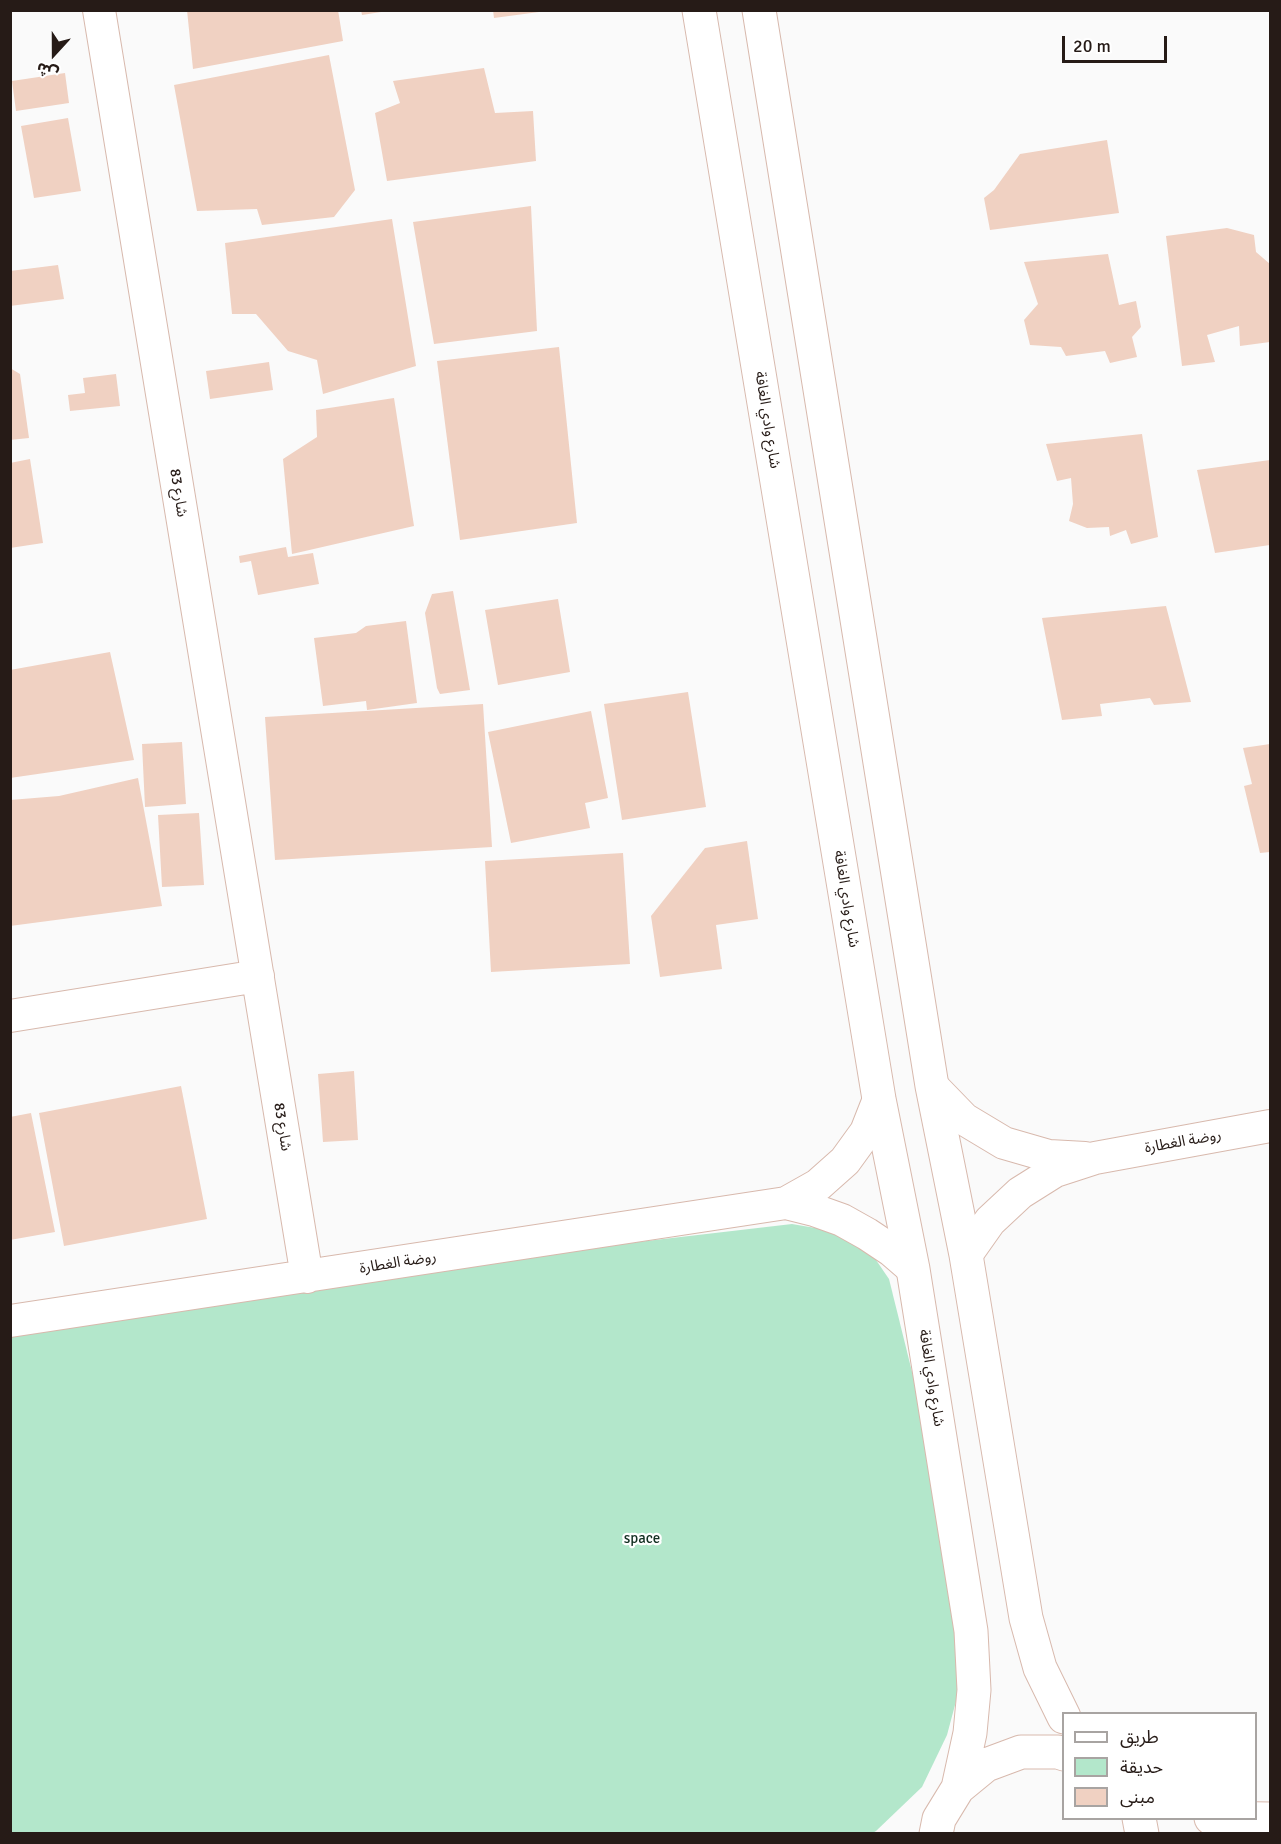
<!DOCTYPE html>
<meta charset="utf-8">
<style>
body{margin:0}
#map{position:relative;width:1281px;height:1844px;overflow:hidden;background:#fafafa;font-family:Signika,"Noto Sans Arabic",sans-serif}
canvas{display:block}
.frame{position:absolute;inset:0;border:12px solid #261b17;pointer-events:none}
.legend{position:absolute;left:1062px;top:1712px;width:195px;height:108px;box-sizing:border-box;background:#fff;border:2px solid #a8a4a2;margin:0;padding:8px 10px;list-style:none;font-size:18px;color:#261b17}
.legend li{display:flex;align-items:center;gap:12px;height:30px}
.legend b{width:30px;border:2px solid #a8a4a2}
.north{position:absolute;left:24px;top:24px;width:60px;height:60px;-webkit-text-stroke:4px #fff;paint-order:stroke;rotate:201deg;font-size:16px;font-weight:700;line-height:24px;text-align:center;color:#261b17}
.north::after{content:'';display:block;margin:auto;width:21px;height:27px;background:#261b17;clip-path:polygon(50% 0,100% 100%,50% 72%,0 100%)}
.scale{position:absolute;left:1062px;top:36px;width:105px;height:27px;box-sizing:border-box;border:3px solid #261b17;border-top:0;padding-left:8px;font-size:18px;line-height:21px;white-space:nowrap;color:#261b17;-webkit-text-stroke:4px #fff;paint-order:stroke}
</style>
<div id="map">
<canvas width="1281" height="1844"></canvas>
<div class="frame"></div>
<ul class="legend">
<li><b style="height:8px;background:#fff"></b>طريق</li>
<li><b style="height:16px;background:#b3e7cb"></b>حديقة</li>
<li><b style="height:16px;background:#f0d1c2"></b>مبنى</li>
</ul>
<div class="north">ش</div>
<div class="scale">20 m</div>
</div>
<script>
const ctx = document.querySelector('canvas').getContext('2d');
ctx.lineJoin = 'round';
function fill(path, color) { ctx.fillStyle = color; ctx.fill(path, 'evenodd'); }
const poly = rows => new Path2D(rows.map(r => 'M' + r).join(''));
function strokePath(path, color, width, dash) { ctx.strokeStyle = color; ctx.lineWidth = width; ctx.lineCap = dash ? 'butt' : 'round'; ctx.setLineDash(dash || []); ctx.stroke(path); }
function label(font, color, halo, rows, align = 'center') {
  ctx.font = font + ' Signika,"Noto Sans Arabic",sans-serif'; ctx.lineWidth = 4.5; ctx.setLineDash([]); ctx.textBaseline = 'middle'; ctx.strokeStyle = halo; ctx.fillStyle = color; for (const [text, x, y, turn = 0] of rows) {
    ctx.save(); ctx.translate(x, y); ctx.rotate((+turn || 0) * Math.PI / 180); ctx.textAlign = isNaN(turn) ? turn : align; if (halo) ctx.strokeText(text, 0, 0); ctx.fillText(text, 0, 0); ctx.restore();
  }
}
fill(poly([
 [792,1224,827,1230,858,1246,876,1260,889,1279,918,1396,958,1638,959,1690,947,1735,922,1787,876,1831,871,1834,11,1834,11,1328,338,1277]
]), '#b3e7cb');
fill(poly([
 [187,10,338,10,343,41,193,69],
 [361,10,381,10,381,12,362,15],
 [493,10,539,10,539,12,494,18],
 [329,55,355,190,334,217,262,225,257,209,197,211,174,85],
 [484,68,495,113,533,111,536,161,387,181,375,113,400,103,393,81],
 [65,73,69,103,16,111,12,81],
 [68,118,81,191,34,198,21,126],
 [1107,140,1119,213,990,230,984,198,994,190,1020,154],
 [531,206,537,331,434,344,413,222],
 [392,219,416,366,323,394,317,360,288,351,256,314,232,314,225,243],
 [1227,228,1254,235,1256,252,1270,264,1270,342,1240,346,1239,326,1207,335,1215,362,1182,366,1166,236],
 [1108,254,1119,305,1136,301,1141,327,1132,337,1137,357,1110,363,1105,351,1066,356,1061,347,1030,345,1024,320,1038,304,1024,262],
 [58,265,64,299,10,306,10,271],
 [559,347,577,523,460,540,437,361],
 [269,362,273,390,210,399,206,371],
 [10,368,20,374,29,438,10,440],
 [116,374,120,406,70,411,68,395,85,393,83,378],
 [394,398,414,526,292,554,283,459,317,437,316,410],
 [1142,434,1158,537,1131,544,1126,530,1110,536,1109,527,1087,528,1069,521,1073,504,1071,478,1057,481,1046,444],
 [30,459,43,543,10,548,10,463],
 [1270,460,1270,545,1215,553,1197,470],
 [286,547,288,557,313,553,319,584,258,595,251,561,240,563,239,556],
 [453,591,470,690,440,694,437,688,425,613,432,594],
 [558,599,570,672,498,685,485,610],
 [1166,606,1191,702,1154,705,1150,698,1100,704,1102,716,1062,720,1042,618],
 [406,621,417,703,367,710,366,701,323,706,314,638,356,633,366,626],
 [110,652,134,760,10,778,10,670],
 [688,692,706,807,622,820,604,704],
 [483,704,492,847,275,860,265,717],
 [591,711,608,798,585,803,590,828,511,843,488,732],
 [182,742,186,804,145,807,142,744],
 [1270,744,1270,852,1260,853,1244,786,1252,784,1243,748],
 [138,778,162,906,10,926,10,800,59,796],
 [199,813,204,885,162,887,158,815],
 [747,841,758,919,716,925,722,969,660,977,651,916,705,848],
 [623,853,630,964,491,972,485,861],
 [354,1071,358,1140,323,1142,318,1074],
 [181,1086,207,1219,64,1246,39,1113],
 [31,1113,55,1232,10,1240,10,1117]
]), '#f0d1c2');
const minor = poly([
 [99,10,307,1277],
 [10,1016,258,976],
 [932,1086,964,1119,1004,1143,1049,1156,1085,1158],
 [786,1203,814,1210,842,1220,867,1234,891,1250,913,1269],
 [966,1255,990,1221,1020,1193,1055,1171,1095,1158,1270,1126],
 [10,1321,786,1203,818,1185,845,1161,866,1132,879,1099]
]);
const tertiary = poly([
 [699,10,879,1099,913,1269,971,1631,974,1690,970,1733,958,1788],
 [759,10,932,1086,966,1255,1026,1618,1040,1668,1064,1717],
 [1139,1818,1142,1834],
 [1211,1818,1270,1819],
 [936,1834,939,1819,958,1788,986,1765,1021,1752,1058,1752,1064,1754]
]);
strokePath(minor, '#d8b9ad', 34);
strokePath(tertiary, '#d8b9ad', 35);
strokePath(minor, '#fff', 32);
strokePath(tertiary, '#fff', 33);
label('15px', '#261b17', '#fff', [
 ["شارع وادي الغافة",767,420,81],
 ["شارع 83",178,493,81],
 ["شارع وادي الغافة",846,899,81],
 ["شارع 83",282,1127,81],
 ["روضة الغطارة",1183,1142,-10],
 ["روضة الغطارة",398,1263,-9],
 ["شارع وادي الغافة",931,1378,81]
]);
label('15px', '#133022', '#fff', [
 ["space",642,1539]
]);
</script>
